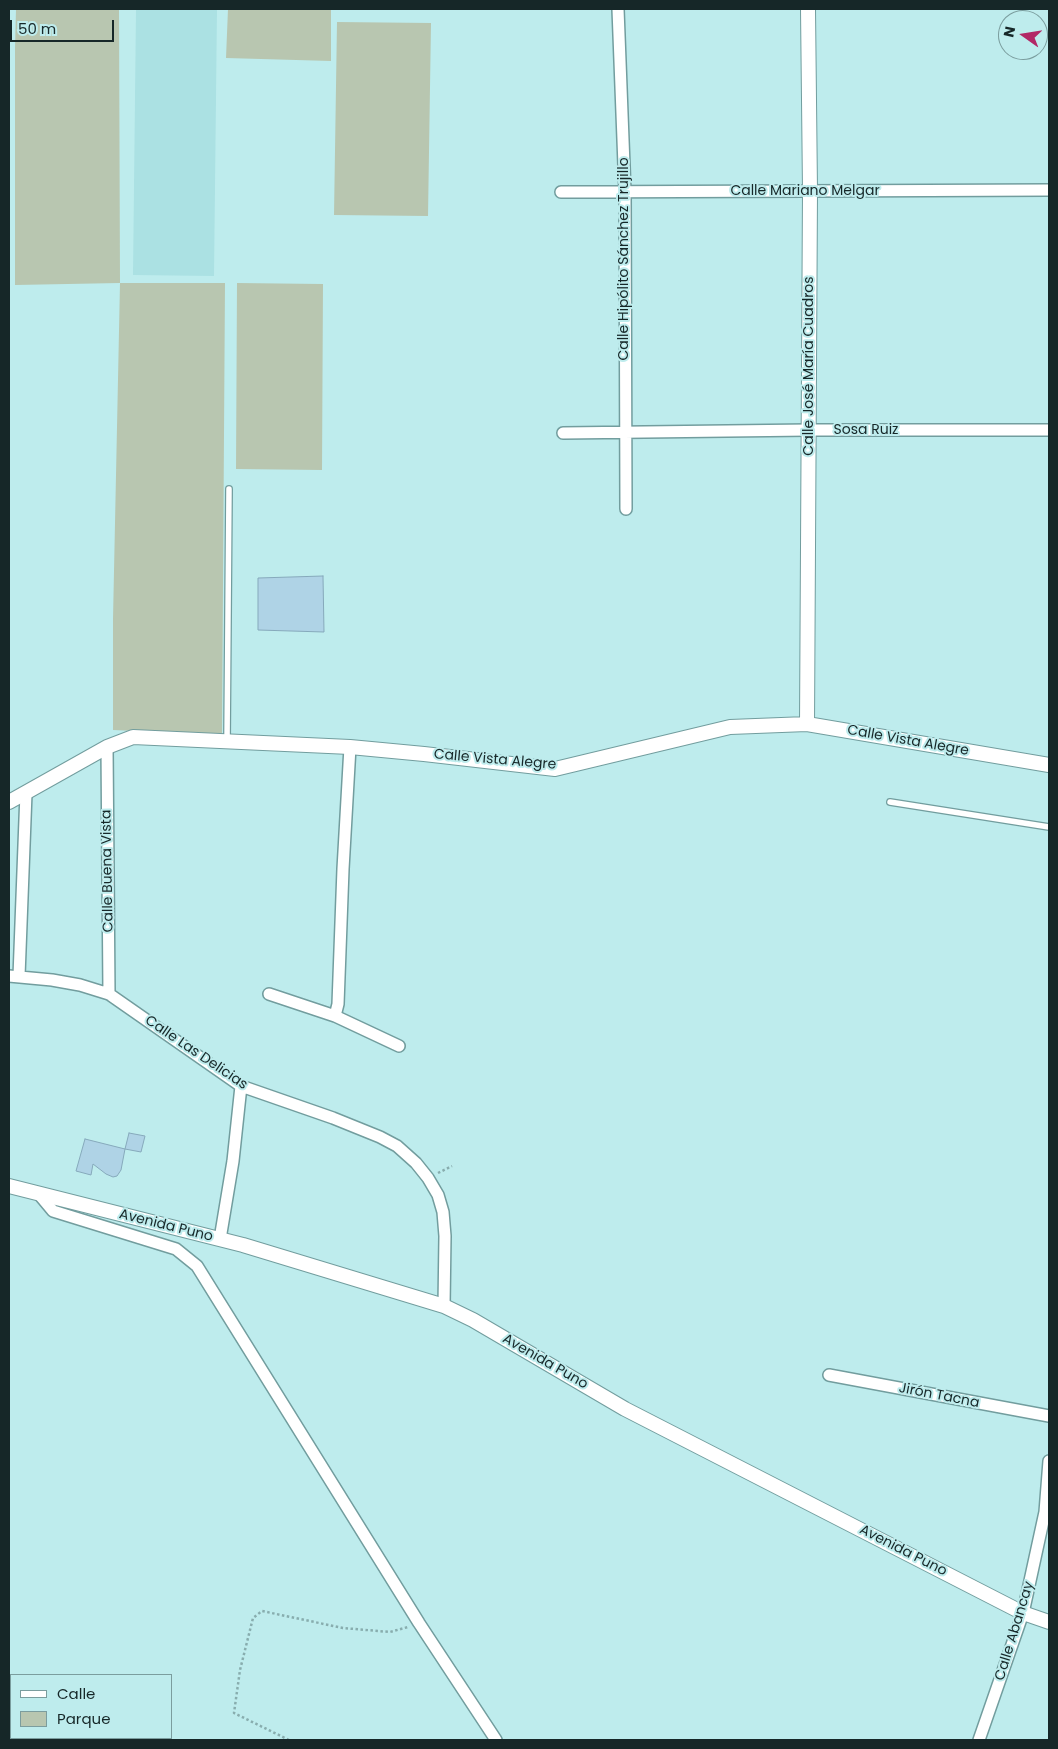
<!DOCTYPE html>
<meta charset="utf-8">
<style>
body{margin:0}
#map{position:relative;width:1058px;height:1749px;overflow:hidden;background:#beeced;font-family:Poppins,sans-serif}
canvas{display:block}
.frame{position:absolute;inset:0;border:10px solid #162728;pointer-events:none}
.legend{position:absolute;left:10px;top:1674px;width:162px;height:65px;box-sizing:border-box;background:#beeced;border:1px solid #7b9d9e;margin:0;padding:6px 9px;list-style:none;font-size:15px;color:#162728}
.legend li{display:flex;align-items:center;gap:10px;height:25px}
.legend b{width:25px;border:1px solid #7b9d9e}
.north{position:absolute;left:998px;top:10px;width:50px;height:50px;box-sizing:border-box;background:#beeced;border:1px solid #7b9d9e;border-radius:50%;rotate:283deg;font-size:14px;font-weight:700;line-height:20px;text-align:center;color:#162728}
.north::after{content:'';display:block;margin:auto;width:18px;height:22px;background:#b22866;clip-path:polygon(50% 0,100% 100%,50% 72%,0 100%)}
.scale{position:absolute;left:10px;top:20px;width:104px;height:22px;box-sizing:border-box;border:2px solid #162728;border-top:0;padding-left:6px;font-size:15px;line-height:18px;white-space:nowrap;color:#162728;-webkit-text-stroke:4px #beeced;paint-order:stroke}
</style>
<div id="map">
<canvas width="1058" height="1749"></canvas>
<div class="frame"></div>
<ul class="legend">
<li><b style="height:6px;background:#fff"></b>Calle</li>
<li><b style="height:14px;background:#b8c6b0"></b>Parque</li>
</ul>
<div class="north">N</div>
<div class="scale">50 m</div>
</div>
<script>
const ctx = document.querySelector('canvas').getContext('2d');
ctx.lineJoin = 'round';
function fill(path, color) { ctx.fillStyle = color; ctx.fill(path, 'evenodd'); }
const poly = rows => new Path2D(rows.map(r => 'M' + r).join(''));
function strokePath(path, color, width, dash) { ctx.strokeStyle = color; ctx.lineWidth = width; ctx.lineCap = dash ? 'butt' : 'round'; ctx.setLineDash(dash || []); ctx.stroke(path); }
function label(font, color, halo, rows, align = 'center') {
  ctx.font = font + ' Poppins,sans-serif'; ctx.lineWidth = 4; ctx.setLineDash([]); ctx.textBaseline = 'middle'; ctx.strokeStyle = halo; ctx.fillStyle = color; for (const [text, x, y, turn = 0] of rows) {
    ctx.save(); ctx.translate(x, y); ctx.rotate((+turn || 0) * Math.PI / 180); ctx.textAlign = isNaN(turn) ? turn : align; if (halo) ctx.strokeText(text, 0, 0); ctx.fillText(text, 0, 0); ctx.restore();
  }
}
fill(poly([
 [136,9,217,9,214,276,133,275]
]), '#abe1e3');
fill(poly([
 [16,9,119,9,120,283,225,283,222,735,113,730,113,619,120,283,15,285,15,48],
 [228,9,331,9,331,61,226,58],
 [337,22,431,23,428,216,334,215],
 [237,283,323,284,322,470,236,469]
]), '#b8c6b0');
const building = poly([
 [323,576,324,632,258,630,258,578,323,576],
 [129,1133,145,1136,141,1152,125,1149,129,1133],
 [85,1139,125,1149,121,1170,117,1176,113,1177,106,1174,93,1164,91,1175,76,1171,85,1139]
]);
fill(building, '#afd3e6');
strokePath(building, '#86a9bb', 1);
const service = poly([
 [227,742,229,489],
 [890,802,1049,827]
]);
const minor = poly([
 [618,9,625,192,626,509],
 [561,192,1049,190],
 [563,433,809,430,1049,430],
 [107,747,109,994],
 [9,976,52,980,80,985,109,994,241,1086,333,1118,380,1137,397,1146,416,1163,428,1178,438,1195,443,1212,445,1236,444,1306],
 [19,976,26,793],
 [269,994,335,1016,399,1046],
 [335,1016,338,1004,343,869,350,747],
 [38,1193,53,1211,176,1249,197,1266,419,1623,496,1740],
 [220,1239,233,1161,241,1086],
 [829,1375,1049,1416],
 [979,1740,1023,1613,1045,1512,1049,1461]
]);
const tertiary = poly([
 [807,724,810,191,808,9],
 [9,802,107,747,133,737,350,747,424,754,555,769,730,727,807,724,1049,765],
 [9,1186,243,1245,444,1306,473,1320,625,1409,1023,1613,1049,1622]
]);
strokePath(service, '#729d9e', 8);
strokePath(minor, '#729d9e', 14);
strokePath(tertiary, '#729d9e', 16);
strokePath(poly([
 [438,1173,452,1166],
 [289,1740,234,1713,240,1670,253,1618,262,1611,343,1628,390,1632,408,1627]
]), '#88adae', 2.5, [2.5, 2.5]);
strokePath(service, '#fff', 5.5);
strokePath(minor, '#fff', 11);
strokePath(tertiary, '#fff', 14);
label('14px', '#162728', '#beeced', [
 ["Calle Mariano Melgar",805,191],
 ["Calle Hipólito Sánchez Trujillo",624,259,-90],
 ["Calle José María Cuadros",809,366,-90],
 ["Sosa Ruiz",866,430],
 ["Calle Vista Alegre",908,741,10],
 ["Calle Vista Alegre",495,760,5],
 ["Calle Buena Vista",108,871,-91],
 ["Calle Las Delicias",196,1053,34],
 ["Avenida Puno",166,1226,14],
 ["Avenida Puno",545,1362,30],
 ["Jirón Tacna",939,1396,11],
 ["Avenida Puno",903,1551,27],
 ["Calle Abancay",1015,1631,-73]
]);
</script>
